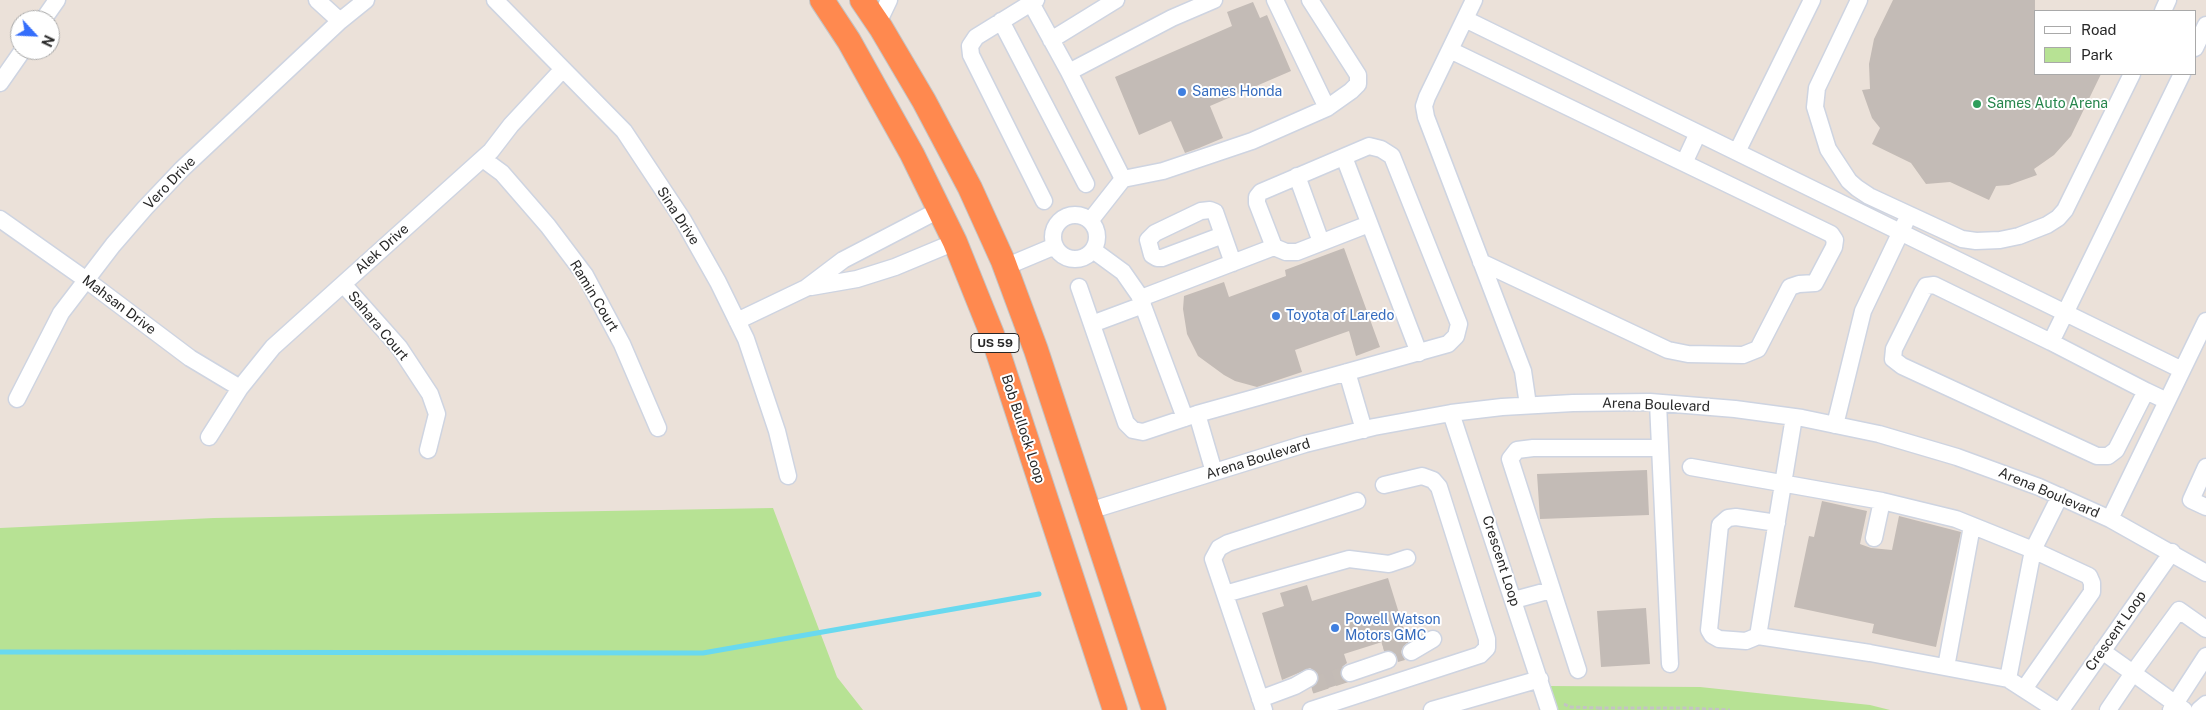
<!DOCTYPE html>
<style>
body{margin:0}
#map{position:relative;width:2206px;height:710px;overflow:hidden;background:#ebe1d9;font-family:"Public Sans",sans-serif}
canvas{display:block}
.legend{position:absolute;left:2034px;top:10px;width:162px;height:65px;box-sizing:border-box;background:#fff;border:1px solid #a9a9a9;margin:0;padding:6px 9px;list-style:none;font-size:15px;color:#282828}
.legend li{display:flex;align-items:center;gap:10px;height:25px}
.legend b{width:25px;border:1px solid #a9a9a9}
.north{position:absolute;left:10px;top:10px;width:50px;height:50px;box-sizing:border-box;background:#fff;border:1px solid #a9a9a9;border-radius:50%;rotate:115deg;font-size:14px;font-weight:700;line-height:20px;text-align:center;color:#282828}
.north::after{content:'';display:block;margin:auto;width:18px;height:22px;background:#356efb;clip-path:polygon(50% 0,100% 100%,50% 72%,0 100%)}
</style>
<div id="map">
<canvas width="2206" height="710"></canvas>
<ul class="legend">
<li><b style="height:6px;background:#fff"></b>Road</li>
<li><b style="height:14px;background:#b7e294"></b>Park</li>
</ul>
<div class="north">N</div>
</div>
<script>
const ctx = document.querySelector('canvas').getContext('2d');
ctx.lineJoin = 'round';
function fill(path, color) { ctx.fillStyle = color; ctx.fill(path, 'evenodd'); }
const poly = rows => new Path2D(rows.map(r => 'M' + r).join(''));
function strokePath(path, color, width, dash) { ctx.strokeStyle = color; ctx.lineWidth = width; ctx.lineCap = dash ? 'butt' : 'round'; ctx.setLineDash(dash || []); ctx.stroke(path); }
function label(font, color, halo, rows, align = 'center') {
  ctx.font = font + ' "Public Sans",sans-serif'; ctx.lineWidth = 4; ctx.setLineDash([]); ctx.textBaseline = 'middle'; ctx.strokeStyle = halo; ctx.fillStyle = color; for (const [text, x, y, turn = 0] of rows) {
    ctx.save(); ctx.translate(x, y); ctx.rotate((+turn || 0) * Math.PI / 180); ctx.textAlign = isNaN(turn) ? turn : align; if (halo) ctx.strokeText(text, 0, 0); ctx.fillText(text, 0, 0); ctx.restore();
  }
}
fill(poly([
 [773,508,837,677,863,710,0,710,0,528,214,518],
 [1549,686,1700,687,1870,705,1890,710,1557,710]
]), '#b7e294');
strokePath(poly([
 [0,652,703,653,1039,594]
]), '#69d9ef', 5);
fill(poly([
 [1893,0,2035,0,2035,74,2101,74,2071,136,2054,155,2034,169,2037,175,2009,185,1996,186,1989,200,1950,182,1926,184,1911,163,1872,144,1880,128,1872,118,1862,90,1870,89,1869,64,1874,39],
 [1253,2,1260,18,1267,15,1291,71,1210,106,1223,138,1199,148,1185,153,1171,121,1139,135,1115,77,1232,26,1227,12],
 [1344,248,1380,347,1356,356,1349,331,1295,350,1302,372,1257,387,1235,381,1224,375,1198,356,1187,334,1183,309,1184,296,1224,282,1229,297,1286,276,1285,270],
 [1647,470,1649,515,1540,519,1537,474],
 [1822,501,1867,511,1860,544,1871,548,1892,550,1899,516,1961,532,1936,647,1872,633,1874,624,1794,607,1809,536,1814,537],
 [1388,578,1408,642,1403,647,1401,652,1405,660,1398,662,1395,653,1384,651,1382,642,1344,654,1347,663,1342,667,1340,676,1347,682,1313,693,1312,688,1317,683,1319,678,1317,673,1310,668,1282,680,1262,613,1284,606,1280,593,1307,585,1312,601],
 [1646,608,1650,664,1601,667,1597,611]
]), '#c3bbb6');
strokePath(poly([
 [1384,650,1408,642],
 [1311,686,1350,673]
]), '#c4bcb6', 16, [16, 8]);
const minor = poly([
 [317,0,340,21],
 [495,0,624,131,683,220,718,282,746,339,777,431,788,476],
 [1036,0,976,37,970,46,971,55,1044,201],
 [1275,0,1327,108,1351,91,1358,84,1358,75,1310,0],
 [1474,0,1427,97,1424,106,1426,117,1523,371,1528,405],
 [1859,0,1817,88,1815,107,1828,149,1849,181,1857,188,1869,196,1962,239,1976,241,2000,240,2019,236,2047,225,2058,218,2065,210,2132,74],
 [1031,3,1069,72],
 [2163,11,2168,0],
 [1465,19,2182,370],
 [43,20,57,0],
 [1001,21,1086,184],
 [878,23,889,0],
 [1051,40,1116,0],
 [2195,48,2206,25],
 [1450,50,1831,234,1835,240,1834,247,1815,283,1799,284,1790,287,1758,349,1743,355,1688,354,1668,350,1481,262],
 [0,83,23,50],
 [1737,152,1812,0],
 [1344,157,1419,353],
 [483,159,502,173,548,226,585,275,622,344,658,428],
 [1684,163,1698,133],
 [1297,176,1321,242],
 [1123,179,1163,171,1252,141,1327,108],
 '1053 237a22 22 0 1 1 44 0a22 22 0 1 1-44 0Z',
 [0,219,85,279,190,358,240,388],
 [1090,221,1123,179,1069,72,1172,18,1214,0],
 [1223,235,1162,258,1157,258,1152,255,1148,240,1155,233,1201,211,1210,210,1215,212,1233,263],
 [1093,250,1123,272,1139,295,1185,418],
 [1005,267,1055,246],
 [343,284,399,347,430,394,437,414,428,450],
 [811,287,857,279,895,267,955,242],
 [1079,287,1126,423,1133,430,1143,432,1197,414],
 [1141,298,1274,247,1286,252,1297,252,1369,224],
 [737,321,806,288,843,260,939,210],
 [1092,324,1143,305],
 [2051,342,2146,391],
 [1347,372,1364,430],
 [17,399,61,313,113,245,145,208,182,169,340,21,366,0],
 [2167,401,2146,391,2116,450,2108,456,2097,456,1902,366,1893,359,1894,349,1922,293,1926,286,1934,285,2051,342,2182,74],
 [1658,403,1670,664],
 [1451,413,1549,710],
 [1794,417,1758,636,1870,653,2008,679,2056,710],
 [1835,425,1863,311,1905,223],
 [209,437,240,388,273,347,491,151,511,125,563,69],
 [1691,467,1882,501,1956,519,2033,550,2008,679],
 [2206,467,2191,500,2206,507],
 [1214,472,1197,414,1448,344,1456,336,1459,324,1392,156,1381,149,1369,146,1261,192,1257,197,1257,203,1274,247],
 [1089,511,1305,444,1374,427,1451,413,1502,407,1573,403,1650,402,1735,409,1802,418,1879,434,1957,457,2039,487,2110,519,2206,573],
 [2110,519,2206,321],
 [1874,538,1882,501],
 [1225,594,1349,559,1389,564,1407,558],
 [1514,600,1551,590],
 [1758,636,1746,641,1719,639,1712,635,1709,630,1720,525,1728,518,1736,517,1777,523],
 [2102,651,2133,673,2108,710],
 [1411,652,1433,639],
 [1946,667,1972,526],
 [1578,670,1510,459,1517,450,1533,448,1659,448],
 [1350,673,1388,660],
 [2024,689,2092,592,2092,583,2089,576,2033,550,2060,496],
 [1260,699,1295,686,1309,678],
 [1264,710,1213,559,1219,548,1228,543,1357,501],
 [1311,710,1480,655,1487,648,1487,639,1439,487,1433,480,1422,476,1384,485],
 [1432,710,1540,679],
 [2061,710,2172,552],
 [2171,710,2206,656],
 [2184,710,2133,673,2179,610,2206,629],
 [2199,710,2206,704]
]);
const highway = poly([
 [822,0,849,41,912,154,955,242,992,334,1115,710],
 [862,0,881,28,924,101,970,188,1003,261,1036,350,1154,710]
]);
strokePath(minor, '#ced4e1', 19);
strokePath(highway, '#c3c3c3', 26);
strokePath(poly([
 [1564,704,1570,707,1600,708],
 [1600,710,1600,708,1687,708,1730,710]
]), '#c3c3c3', 3, [4, 2.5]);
strokePath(minor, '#fff', 16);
strokePath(highway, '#ff894f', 24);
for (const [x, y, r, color] of [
 [1182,92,5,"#3f7fe0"],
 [1977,104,5,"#2e9e5b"],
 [1276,316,5,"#3f7fe0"],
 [1335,628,5,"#3f7fe0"]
]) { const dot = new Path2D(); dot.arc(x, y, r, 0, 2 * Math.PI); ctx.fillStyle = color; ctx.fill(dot); strokePath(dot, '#fff', 2); }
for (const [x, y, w] of [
 [995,343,48]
]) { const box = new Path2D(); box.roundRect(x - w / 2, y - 9.5, w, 19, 4); ctx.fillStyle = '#fff'; ctx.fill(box); strokePath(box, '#282828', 1); }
label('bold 12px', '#282828', null, [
 ["US 59",995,343]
]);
label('14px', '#366cbe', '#fff', [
 ["Sames Honda",1192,92],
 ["Toyota of Laredo",1286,316],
 ["Powell Watson",1345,620],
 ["Motors GMC",1345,636]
], 'left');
label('14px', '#27864d', '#fff', [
 ["Sames Auto Arena",1987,104]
], 'left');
label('14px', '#282828', '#fff', [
 ["Vero Drive",170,183,-46],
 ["Sina Drive",678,216,57],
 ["Alek Drive",382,249,-42],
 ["Ramin Court",594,296,59],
 ["Mahsan Drive",119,305,37],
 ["Sahara Court",378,326,50],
 ["Arena Boulevard",1656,405,2],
 ["Bob Bullock Loop",1023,429,72],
 ["Arena Boulevard",1258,459,-17],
 ["Arena Boulevard",2049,493,23],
 ["Crescent Loop",1501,561,72],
 ["Crescent Loop",2116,631,-55]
]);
</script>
